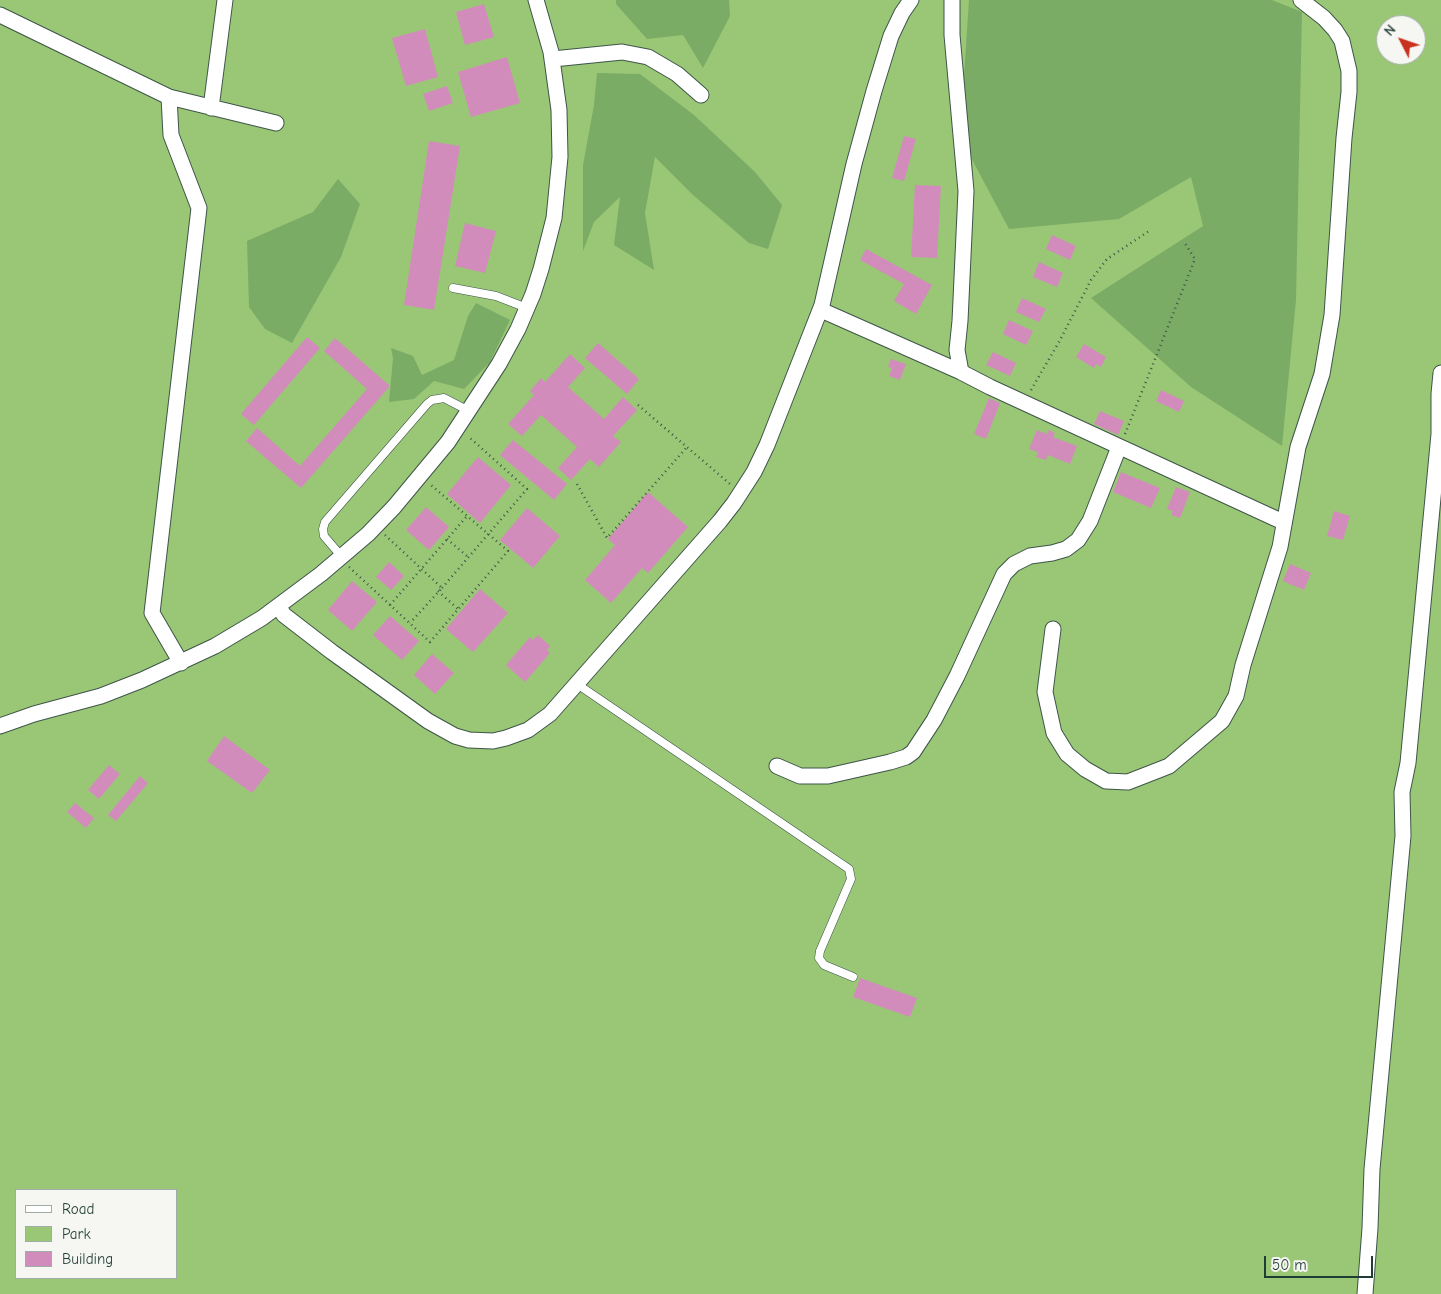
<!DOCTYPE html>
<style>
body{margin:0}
#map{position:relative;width:1441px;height:1294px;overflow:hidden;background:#ede0c0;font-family:"Comic Neue",sans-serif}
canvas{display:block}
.legend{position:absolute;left:15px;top:1189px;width:162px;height:90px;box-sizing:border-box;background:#f6f6f2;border:1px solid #a0aca6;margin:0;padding:6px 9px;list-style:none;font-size:15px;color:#1f3d34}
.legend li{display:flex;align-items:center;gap:10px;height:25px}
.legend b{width:25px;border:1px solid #a0aca6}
.north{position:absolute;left:1376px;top:15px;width:50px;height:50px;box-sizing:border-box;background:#f6f6f2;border:1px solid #a0aca6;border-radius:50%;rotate:311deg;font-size:14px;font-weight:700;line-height:20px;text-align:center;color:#1f3d34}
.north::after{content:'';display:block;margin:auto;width:18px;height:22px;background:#c8321e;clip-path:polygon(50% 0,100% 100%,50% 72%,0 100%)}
.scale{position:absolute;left:1264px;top:1256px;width:109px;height:22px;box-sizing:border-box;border:2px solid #1f3d34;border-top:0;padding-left:6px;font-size:15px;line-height:18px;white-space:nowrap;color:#1f3d34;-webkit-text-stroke:4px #f6f6f2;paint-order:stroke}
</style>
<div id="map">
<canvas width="1441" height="1294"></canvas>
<ul class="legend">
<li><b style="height:6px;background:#fff"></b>Road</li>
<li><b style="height:14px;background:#9ac775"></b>Park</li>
<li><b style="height:14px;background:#d28cbc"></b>Building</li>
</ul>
<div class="north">N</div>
<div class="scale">50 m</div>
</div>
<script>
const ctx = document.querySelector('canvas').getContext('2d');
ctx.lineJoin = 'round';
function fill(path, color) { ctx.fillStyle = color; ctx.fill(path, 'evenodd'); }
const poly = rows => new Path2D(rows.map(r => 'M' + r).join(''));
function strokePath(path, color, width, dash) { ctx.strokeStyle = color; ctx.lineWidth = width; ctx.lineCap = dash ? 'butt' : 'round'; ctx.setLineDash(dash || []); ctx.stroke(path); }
fill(poly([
 [0,0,1441,0,1441,1294,0,1294],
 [1386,25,1416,25,1416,55,1386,55],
 [16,1190,176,1190,176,1278,16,1278]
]), '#9ac775');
fill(poly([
 [616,0,729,0,730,16,703,68,683,35,647,39,616,4],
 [969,0,1272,0,1302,12,1296,300,1282,446,1191,387,1091,298,1203,226,1191,177,1119,219,1009,229,960,137],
 [597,73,640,74,694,115,755,172,782,205,768,249,749,243,693,195,655,157,645,213,654,270,614,245,620,197,594,222,583,251,583,165,594,105],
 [338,179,360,204,341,257,292,343,265,329,249,307,247,241,313,212],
 [476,303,510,320,490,362,464,389,434,381,414,399,389,402,393,358,391,348,413,356,422,375,454,360,468,316]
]), '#7bac66');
fill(poly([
 [484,4,494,37,465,45,456,12],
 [425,29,438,77,406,86,392,38],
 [507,57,520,103,471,117,458,72],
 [447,86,453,103,429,111,423,94],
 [904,136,916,139,904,181,892,178],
 [429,141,460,146,434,310,404,305],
 [915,185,941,186,937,258,911,257],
 [465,223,496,231,485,273,455,266],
 [1052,235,1076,246,1070,260,1046,249],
 [866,249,932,285,916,314,894,301,904,284,860,260],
 [1039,262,1063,273,1057,287,1033,277],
 [1022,298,1046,309,1039,322,1016,312],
 [1009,320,1033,331,1026,345,1003,334],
 [307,337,320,348,254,425,241,414],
 [335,338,390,386,301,488,246,441,257,428,300,466,367,389,324,351],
 [598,343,639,379,627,394,585,358],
 [1084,344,1106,357,1101,367,1096,364,1094,368,1076,357],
 [993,352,1016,363,1010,376,986,365],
 [570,354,585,368,568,387,604,419,623,397,637,410,613,436,621,442,599,467,590,459,571,480,558,468,577,447,541,415,522,436,508,424,534,395,530,391,541,378,545,382],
 [891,359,906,364,900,380,889,376,892,368,888,367],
 [1161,390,1184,401,1179,412,1156,401],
 [989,398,1000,403,986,439,974,434],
 [1100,411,1124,421,1118,435,1094,424],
 [1037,430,1047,434,1048,430,1055,433,1053,437,1077,446,1070,464,1048,455,1046,460,1036,457,1038,452,1029,449],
 [513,440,567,484,554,500,500,455],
 [478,457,511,485,480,523,447,494],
 [1121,472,1160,488,1151,508,1113,492],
 [1176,487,1190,492,1180,518,1171,515,1173,511,1167,509],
 [648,492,688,527,648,573,642,568,611,603,585,580,615,545,608,539],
 [426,507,449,527,429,550,406,530],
 [527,508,560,536,533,568,500,540],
 [1334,511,1350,516,1343,540,1327,536],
 [389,562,404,576,391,590,376,577],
 [1290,564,1311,573,1304,590,1283,581],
 [352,581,377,602,352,631,328,610],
 [480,589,508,613,473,652,446,629],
 [390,616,419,641,402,660,373,635],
 [538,635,550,646,547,650,550,653,525,682,506,665,530,637,533,640],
 [432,654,454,673,435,694,414,675],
 [224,736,270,770,252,793,207,761],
 [109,765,120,774,99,799,88,790],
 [140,776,148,783,116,821,108,815],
 [75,803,94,818,86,828,67,812],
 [860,978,917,998,910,1017,853,997]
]), '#d28cbc');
const service = poly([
 [453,288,496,296,527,308],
 [342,557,324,536,323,529,325,522,427,404,432,400,444,398,469,411],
 [577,684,849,869,851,879,820,951,819,958,824,965,853,977]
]);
const minor = poly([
 [952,0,952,35,966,191,960,321,957,350,961,372],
 [0,15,169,97,276,123],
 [553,59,622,52,648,57,677,74,701,95],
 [169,97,171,135,199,208,152,613,181,663],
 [211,108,225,0],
 [821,310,961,372,990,387,1283,522],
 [278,606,284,615,332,652,428,721,455,736,469,740,493,741,506,738,528,730,550,714,720,521,734,503,754,472,767,445,822,305,854,164,874,91,891,36,902,13,911,0],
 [1053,629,1045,692,1054,733,1067,754,1085,769,1106,781,1128,782,1169,766,1222,721,1236,696,1243,665,1280,547,1298,447,1322,374,1332,315,1344,138,1349,92,1349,71,1342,41,1335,30,1324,18,1301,0],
 [0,726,34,714,101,696,142,680,215,646,262,618,321,574,368,534,394,507,448,442,499,364,518,329,533,294,541,269,554,218,560,157,559,110,551,52,536,0],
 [777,766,800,776,828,776,890,762,906,757,913,752,934,720,957,676,1004,574,1014,564,1030,556,1052,553,1066,549,1078,540,1090,521,1119,447],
 [1365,1294,1370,1228,1372,1169,1403,836,1402,792,1408,763,1439,434,1439,394,1441,373]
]);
strokePath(service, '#3e5549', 9);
strokePath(minor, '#3e5549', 17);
strokePath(poly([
 [1031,390,1059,342,1091,280,1107,259,1149,231],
 [638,405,730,484],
 [1125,434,1195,259,1184,242],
 [577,484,607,538,687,447],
 [385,535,442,588,410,623],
 [447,539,468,557],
 [349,567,430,642,508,551,431,485],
 [442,588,527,489,469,437],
 [438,591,458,609],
 [390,605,468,515]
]), '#3e5549', 2.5, [1, 4]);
strokePath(service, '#fff', 8);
strokePath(minor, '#fff', 15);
</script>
